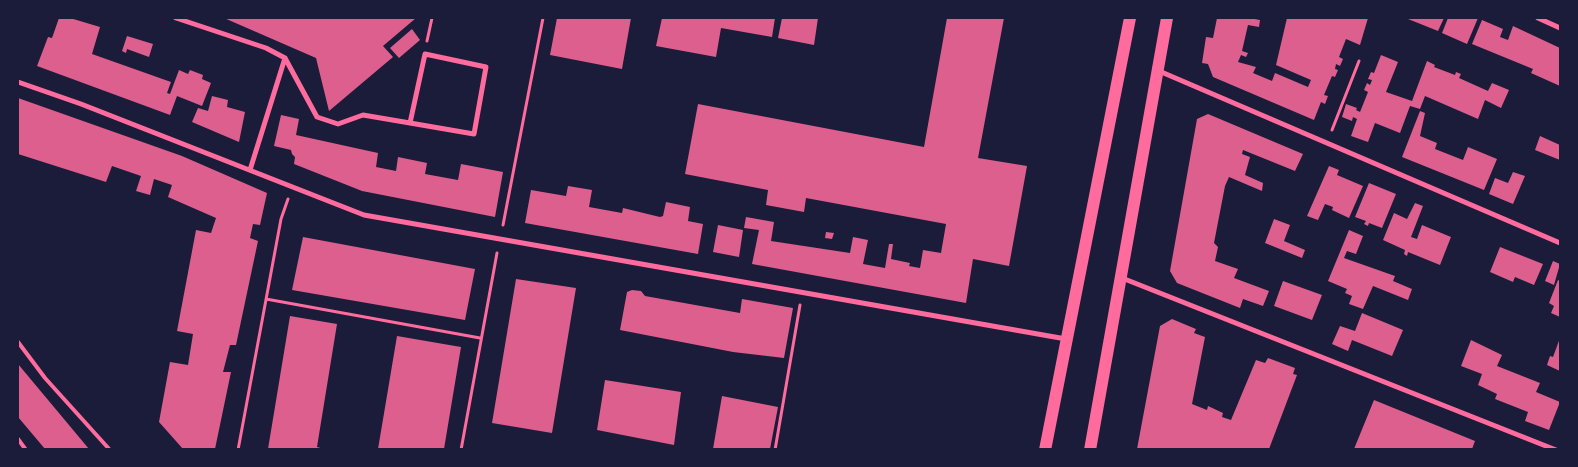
<!DOCTYPE html>
<style>
body{margin:0}
#map{position:relative;width:1578px;height:467px;overflow:hidden;background:#1b1b3a;font-family:"DM Sans",sans-serif}
canvas{display:block}
.frame{position:absolute;inset:0;border:19px solid #1b1b3a;pointer-events:none}
</style>
<div id="map">
<canvas width="1578" height="467"></canvas>
<div class="frame"></div>
</div>
<script>
const ctx = document.querySelector('canvas').getContext('2d');
ctx.lineJoin = 'round';
function fill(path, color) { ctx.fillStyle = color; ctx.fill(path, 'evenodd'); }
const poly = rows => new Path2D(rows.map(r => 'M' + r).join(''));
function strokePath(path, color, width, dash) { ctx.strokeStyle = color; ctx.lineWidth = width; ctx.lineCap = dash ? 'butt' : 'round'; ctx.setLineDash(dash || []); ctx.stroke(path); }
fill(poly([
 [59,18,70,18,100,27,92,54,171,82,167,93,170,94,179,70,188,74,190,70,203,75,202,79,211,83,202,106,177,96,170,115,37,66,48,37,52,38],
 [224,18,416,18,383,46,393,57,329,111,316,58],
 [557,18,631,18,622,69,550,55],
 [662,18,775,18,772,37,721,28,716,57,656,46],
 [782,18,818,18,814,45,778,38],
 [947,18,1004,18,978,158,1027,166,1009,266,973,259,966,303,752,264,759,230,744,228,746,217,774,222,771,241,850,253,853,237,868,240,863,264,885,268,889,244,893,244,891,259,910,263,909,266,920,268,923,250,941,253,946,224,806,198,804,212,766,205,768,190,685,174,698,104,924,147],
 [1217,18,1249,18,1260,20,1259,27,1248,25,1242,51,1248,53,1246,57,1241,55,1238,62,1256,67,1253,73,1272,81,1275,73,1308,87,1311,80,1276,65,1287,18,1368,18,1360,45,1346,39,1339,57,1343,59,1340,66,1336,64,1335,69,1338,70,1335,77,1332,76,1324,95,1328,96,1325,104,1321,102,1314,120,1213,77,1208,64,1202,63,1206,37,1213,38],
 [1409,18,1444,18,1438,31,1408,19],
 [1448,18,1478,18,1467,44,1442,33],
 [1482,20,1503,29,1500,37,1508,40,1513,26,1560,48,1560,86,1531,73,1533,69,1472,44],
 [412,29,420,40,399,58,390,48],
 [127,36,153,44,149,57,127,49,126,53,122,51],
 [1381,55,1398,62,1386,92,1412,101,1427,61,1435,65,1434,67,1455,75,1456,72,1461,74,1459,78,1488,91,1492,83,1509,90,1501,108,1485,100,1478,119,1425,96,1420,109,1410,106,1400,133,1375,123,1368,142,1351,136,1357,119,1353,117,1352,121,1342,117,1346,104,1357,108,1356,110,1360,112,1368,92,1364,90,1367,83,1370,85,1372,80,1368,79,1371,72,1374,73],
 [212,96,228,100,227,107,245,112,239,142,192,122,198,108,208,111],
 [18,98,182,156,267,193,260,225,253,224,250,238,258,241,236,345,230,345,223,372,231,372,215,449,183,449,159,422,170,362,188,365,193,334,177,331,196,230,211,233,216,218,168,197,172,185,154,179,150,195,136,191,141,176,112,166,106,182,18,154],
 [1420,111,1425,113,1420,136,1437,143,1435,149,1463,160,1468,147,1497,159,1484,190,1402,157],
 [1208,114,1303,154,1295,171,1243,150,1242,154,1250,157,1245,175,1263,183,1262,191,1229,177,1225,186,1214,243,1218,247,1215,261,1238,269,1234,278,1269,291,1263,306,1243,299,1240,308,1177,283,1170,271,1197,119],
 [281,115,299,119,296,135,378,153,376,167,396,171,398,157,427,163,425,174,458,180,461,164,503,172,495,217,362,191,294,164,295,157,292,154,291,150,274,146],
 [1540,136,1560,145,1560,160,1535,150],
 [1329,166,1339,170,1337,175,1363,186,1349,218,1332,210,1333,207,1325,204,1318,220,1307,216],
 [1513,172,1525,176,1513,204,1489,194,1495,178,1508,183],
 [1369,183,1396,194,1382,228,1369,223,1368,226,1364,224,1366,221,1355,217],
 [568,186,592,190,589,207,622,213,623,208,660,217,663,216,666,202,690,207,688,221,703,224,698,254,525,223,531,190,566,196],
 [1415,203,1423,206,1411,237,1417,239,1422,225,1451,237,1440,265,1408,252,1407,256,1404,254,1405,250,1383,240,1394,213,1407,219],
 [1274,219,1290,225,1284,241,1305,250,1302,258,1265,243],
 [718,225,743,230,739,257,713,252],
 [1349,230,1363,236,1356,254,1347,251,1344,258,1395,276,1393,281,1412,289,1408,300,1373,286,1363,309,1349,304,1352,296,1345,293,1347,289,1328,281],
 [826,232,834,233,832,239,825,238],
 [303,237,475,269,465,320,292,290],
 [1500,247,1543,264,1534,285,1515,277,1513,282,1490,272],
 [1553,261,1560,264,1554,285,1545,281],
 [516,279,576,288,552,433,492,423],
 [1558,280,1560,281,1560,317,1551,313,1554,306,1549,303],
 [1283,281,1322,295,1312,320,1274,306],
 [632,290,641,291,645,296,740,313,742,299,793,308,784,358,733,352,620,330,627,292],
 [1362,313,1403,330,1392,356,1352,340,1348,351,1332,344,1340,326,1355,331],
 [290,316,337,324,317,447,324,449,268,449],
 [1172,319,1196,329,1194,333,1205,337,1192,404,1207,410,1208,406,1223,413,1222,417,1231,420,1256,360,1265,363,1268,358,1295,368,1293,374,1297,375,1269,449,1137,449,1160,326],
 [397,336,461,347,444,449,378,449],
 [1560,338,1560,371,1547,365,1550,356,1553,357],
 [1471,340,1502,355,1497,366,1540,383,1536,392,1560,402,1549,430,1525,421,1528,412,1495,399,1497,394,1478,385,1482,374,1461,366],
 [18,364,89,449,45,449,18,417],
 [605,380,681,392,674,445,597,430],
 [722,396,778,407,770,449,713,449],
 [1374,400,1475,441,1472,449,1354,449]
]), '#dd5f8e');
strokePath(poly([
 [427,41,432,18],
 [1332,130,1359,61],
 [503,225,543,18],
 [266,299,480,338],
 [238,450,281,219,288,199],
 [461,450,497,253],
 [775,450,800,305]
]), '#ff6b9d', 3);
strokePath(poly([
 [18,342,45,378,110,450],
 [18,439,26,450]
]), '#ff6b9d', 4);
strokePath(poly([
 [176,18,266,48,285,58,317,117,338,124,363,115,410,123,474,134,486,67,425,54,410,123],
 [1538,18,1560,28],
 [1159,71,1560,243],
 [18,82,81,104,364,215,1066,339],
 [250,170,285,58],
 [1122,278,1556,450]
]), '#ff6b9d', 5);
strokePath(poly([
 [1045,450,1130,18],
 [1090,450,1167,18]
]), '#ff6b9d', 12);
</script>
